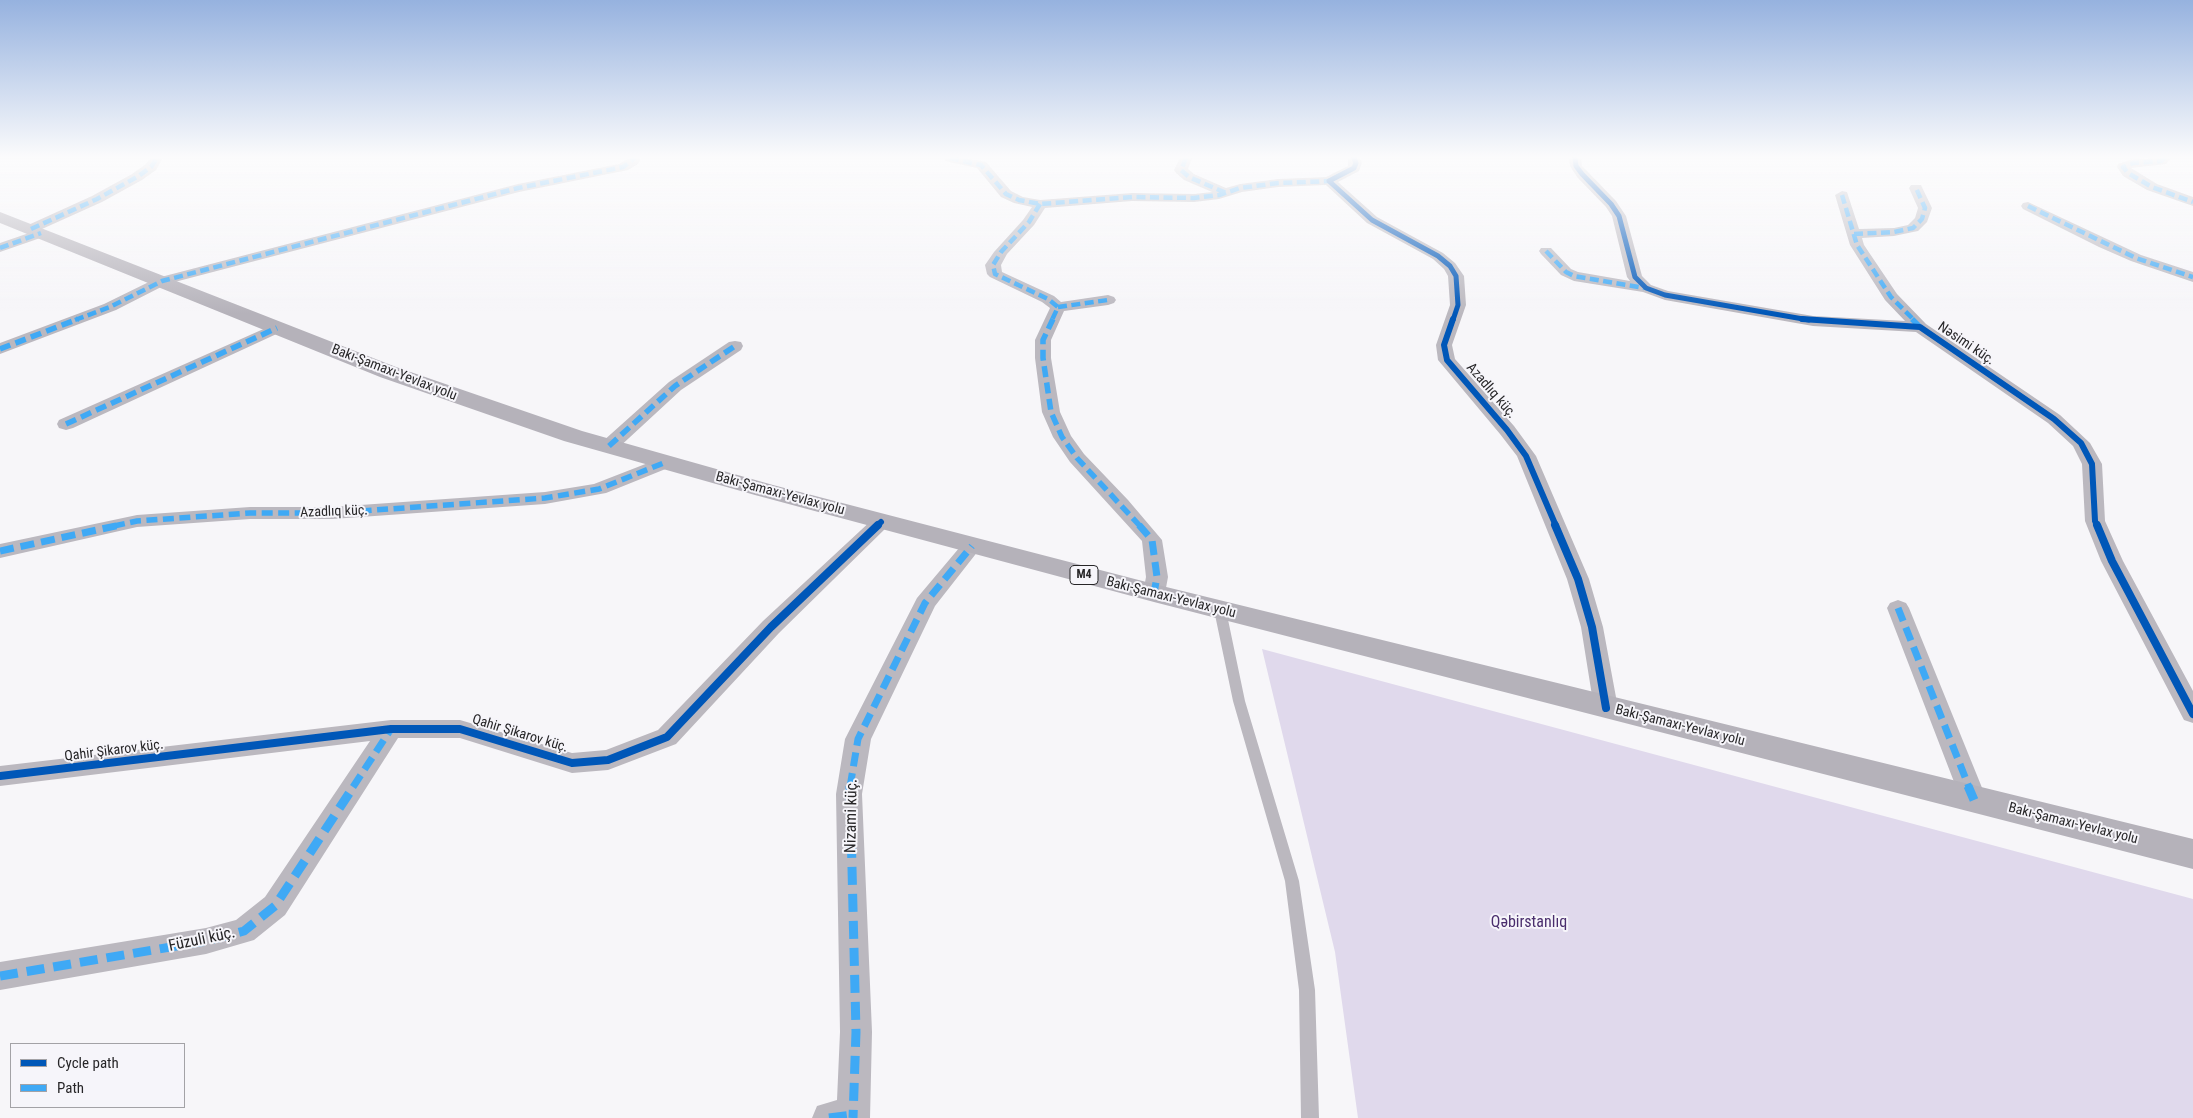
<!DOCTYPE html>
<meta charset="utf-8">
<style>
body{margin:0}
#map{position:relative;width:2193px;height:1118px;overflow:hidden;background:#f7f6f9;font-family:"Roboto Condensed",sans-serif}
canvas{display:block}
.legend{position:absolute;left:10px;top:1043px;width:175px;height:65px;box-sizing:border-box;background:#f6f5fa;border:1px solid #a3a2a6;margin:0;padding:6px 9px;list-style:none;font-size:15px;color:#272628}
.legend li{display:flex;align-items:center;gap:10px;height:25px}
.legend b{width:25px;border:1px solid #a3a2a6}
</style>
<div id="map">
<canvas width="2193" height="1118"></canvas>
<ul class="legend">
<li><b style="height:6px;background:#0057b8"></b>Cycle path</li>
<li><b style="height:6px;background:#3fa9f5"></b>Path</li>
</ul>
</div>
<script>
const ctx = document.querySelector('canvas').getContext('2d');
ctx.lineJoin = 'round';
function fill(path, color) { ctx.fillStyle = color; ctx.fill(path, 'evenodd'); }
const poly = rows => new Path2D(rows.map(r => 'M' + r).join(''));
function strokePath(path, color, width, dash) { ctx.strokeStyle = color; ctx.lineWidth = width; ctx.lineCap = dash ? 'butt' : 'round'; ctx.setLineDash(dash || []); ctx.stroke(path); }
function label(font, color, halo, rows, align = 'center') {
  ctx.font = font + ' "Roboto Condensed",sans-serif'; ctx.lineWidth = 4; ctx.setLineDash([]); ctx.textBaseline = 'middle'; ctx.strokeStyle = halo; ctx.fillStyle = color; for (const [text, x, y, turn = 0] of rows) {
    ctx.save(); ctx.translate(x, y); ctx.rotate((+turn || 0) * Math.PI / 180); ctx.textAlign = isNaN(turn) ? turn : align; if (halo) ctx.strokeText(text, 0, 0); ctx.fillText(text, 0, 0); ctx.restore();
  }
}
fill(poly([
 [1262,649,2193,899,2193,1118,1358,1118,1335,952]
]), '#e0d9ec');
fill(poly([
 [1220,606,1226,610,1245,701,1299,881,1315,990,1319,1118,1301,1118,1299,990,1285,881,1233,701,1214,610,1220,606]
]), '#bbb8bf');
fill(poly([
 [151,158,163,158,156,170,142,180,102,202,42,229,48,233,46,236,0,252,0,243,29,233,24,229,26,226,92,196,132,174,146,164,151,158],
 [629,158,641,158,638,164,628,170,519,192,167,284,116,310,0,354,0,343,104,304,157,278,518,184,619,164,629,158],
 [944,158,965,158,986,162,1011,191,1023,197,1040,200,1132,193,1194,194,1212,192,1184,180,1176,173,1174,170,1180,158,1192,158,1188,169,1194,174,1226,188,1240,184,1278,179,1326,177,1348,166,1348,158,1360,158,1362,163,1359,171,1338,182,1377,217,1443,253,1455,263,1464,276,1466,305,1452,345,1455,359,1514,426,1536,456,1589,579,1603,627,1618,708,1615,714,1606,717,1597,714,1594,708,1581,627,1567,579,1517,456,1500,434,1438,360,1436,345,1450,305,1448,276,1444,269,1433,259,1367,223,1326,185,1278,187,1242,192,1219,199,1194,202,1132,201,1045,208,1034,225,1007,254,1001,265,1002,272,1054,296,1061,302,1108,295,1114,297,1116,300,1114,303,1108,305,1064,311,1051,340,1051,358,1060,412,1071,436,1084,454,1128,500,1162,540,1168,577,1165,593,1162,598,1154,600,1146,598,1143,593,1146,577,1142,541,1070,462,1053,437,1042,412,1035,358,1035,340,1050,308,1042,302,990,277,987,274,985,265,994,252,1023,220,1032,207,1014,203,1001,197,977,168,945,161,944,158],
 [1569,158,1581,158,1582,166,1587,171,1616,201,1626,216,1642,276,1651,285,1668,291,1813,316,1905,321,1885,300,1850,245,1835,195,1842,191,1847,192,1859,229,1894,228,1908,225,1915,218,1918,208,1909,188,1911,185,1921,185,1932,208,1927,222,1918,231,1913,232,1894,236,1862,238,1864,245,1897,294,1926,324,2060,415,2090,443,2102,464,2105,521,2123,561,2193,691,2193,723,2184,720,2101,561,2085,521,2082,464,2073,446,2048,423,1916,332,1813,326,1665,300,1643,292,1574,281,1561,275,1541,254,1539,251,1541,248,1551,248,1571,269,1578,272,1630,281,1627,277,1612,216,1606,207,1577,177,1570,166,1569,158],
 [2171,158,2166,164,2131,168,2157,184,2193,197,2193,206,2147,190,2123,176,2117,167,2118,164,2133,159,2171,158],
 [2028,202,2141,255,2193,272,2193,282,2131,261,2099,247,2023,209,2021,206,2023,203,2028,202],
 [277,323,283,325,285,328,283,331,73,428,66,430,59,428,57,424,59,420,277,323],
 [735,341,741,342,743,346,741,350,681,390,616,450,609,452,602,450,600,446,602,442,669,382,729,342,735,341],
 [666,456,673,458,676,462,673,466,606,493,545,504,332,519,250,519,137,527,0,558,0,544,137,515,250,507,332,507,545,492,594,484,666,456],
 [881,516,888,518,891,522,888,526,779,633,676,744,608,770,572,773,460,738,398,738,285,915,254,940,206,954,0,990,0,962,206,928,236,920,265,897,370,741,0,786,0,766,391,720,460,720,572,753,606,750,658,730,763,621,874,518,881,516],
 [972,539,979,541,982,546,935,606,871,739,862,794,872,1032,870,1118,812,1118,817,1106,837,1100,840,1032,836,794,845,739,917,598,965,541,972,539],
 [1898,600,1906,603,1909,608,1987,800,1983,807,1974,811,1965,807,1961,800,1887,608,1890,603,1898,600]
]), '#bbb8bf');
fill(poly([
 [0,212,396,367,582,431,773,485,1154,584,2193,839,2193,869,1154,602,755,495,564,441,380,377,0,223,0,212]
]), '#b5b2ba');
strokePath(poly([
 [950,158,981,165,1006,194,1019,200,1040,204,1132,197,1194,198,1219,195,1240,188,1278,183,1329,181],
 [1186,158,1181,170,1189,177,1226,193],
 [2165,158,2161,161,2133,163,2123,167,2128,173,2152,187,2193,202],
 [1842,195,1857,245,1891,297,1914,320],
 [1040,204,1029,222,1001,252,993,265,995,274,1048,299,1058,307,1052,320],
 [2028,206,2136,258,2193,277],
 [31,229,97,199,137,177,151,167,157,158],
 [1854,234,1894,232,1913,228,1922,219,1925,208,1916,188],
 [0,248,41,233],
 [1546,251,1566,272,1574,276,1644,288],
 [1058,307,1108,300],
 [75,320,110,307,162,281,518,188,623,167,635,158]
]), '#3fa9f5', 4.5, [9, 4.5]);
strokePath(poly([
 [1053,319,1043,340,1043,358,1051,412,1062,437,1077,458,1140,526],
 [1912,319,1919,326],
 [0,349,78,319],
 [66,424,277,328],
 [609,446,675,386,735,346],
 [114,526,137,521,250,513,332,513,545,498,599,489,666,462]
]), '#3fa9f5', 5.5, [11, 5.5]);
strokePath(poly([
 [1139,525,1152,540,1157,577,1154,593],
 [0,551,120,525],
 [1898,608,1969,787],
 [353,787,391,729],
 [850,787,858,739,925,603,972,546]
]), '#3fa9f5', 7, [14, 7]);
strokePath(poly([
 [850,786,856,1032,853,1118],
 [1968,786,1974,800],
 [0,976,206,941,244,931,275,906,354,786],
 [829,1118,853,1115]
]), '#3fa9f5', 9, [18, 9]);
strokePath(poly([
 [1354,158,1356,163,1354,168,1329,181,1372,220,1438,256,1450,266,1456,276,1458,305,1453,320],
 [1575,158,1576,166,1582,174,1611,204,1619,216,1635,277,1646,288,1665,295,1809,320]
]), '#0057b8', 5);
strokePath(poly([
 [1453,319,1444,345,1447,360,1507,430,1526,456,1556,526],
 [1802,319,1920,327,2054,419,2081,443,2092,464,2095,521,2097,526],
 [877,526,881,522]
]), '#0057b8', 6);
strokePath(poly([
 [1555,525,1578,579,1592,627,1606,708],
 [2097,525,2112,561,2193,714],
 [0,776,391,729,460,729,572,763,608,760,667,737,771,627,878,525]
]), '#0057b8', 8);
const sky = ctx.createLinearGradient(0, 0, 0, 314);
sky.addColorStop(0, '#96b2df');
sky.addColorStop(0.5, '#fbfbfc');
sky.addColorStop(1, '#fbfbfc00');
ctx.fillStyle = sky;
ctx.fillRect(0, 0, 2193, 314);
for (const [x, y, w] of [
 [1084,575,28]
]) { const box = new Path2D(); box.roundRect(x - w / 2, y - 9.5, w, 19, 4); ctx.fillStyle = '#f6f5fa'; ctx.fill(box); strokePath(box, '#272628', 1); }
label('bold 12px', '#272628', null, [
 ["M4",1084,575]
]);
label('14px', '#272628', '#f6f5fa', [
 ["Nəsimi küç.",1966,344,34],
 ["Bakı-Şamaxı-Yevlax yolu",394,373,21],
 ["Azadlıq küç.",1491,391,49],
 ["Bakı-Şamaxı-Yevlax yolu",780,494,15],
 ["Azadlıq küç.",334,512,-2],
 ["Bakı-Şamaxı-Yevlax yolu",1171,598,14],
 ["Bakı-Şamaxı-Yevlax yolu",1680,726,14],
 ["Qahir Şikarov küç.",520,734,17],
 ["Qahir Şikarov küç.",114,751,-7],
 ["Bakı-Şamaxı-Yevlax yolu",2073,824,14]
]);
label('16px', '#272628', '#f6f5fa', [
 ["Nizami küç.",852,816,-89],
 ["Füzuli küç.",202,940,-12]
]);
label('16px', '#4a2e6d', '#f6f5fa', [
 ["Qəbirstanlıq",1529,923]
]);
</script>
